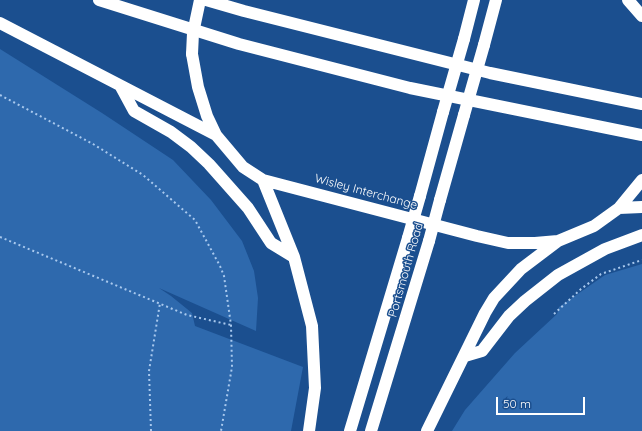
<!DOCTYPE html>
<style>
body{margin:0}
#map{position:relative;width:642px;height:431px;overflow:hidden;background:#1b4f8f;font-family:Quicksand,sans-serif}
canvas{display:block}
.scale{position:absolute;left:496px;top:397px;width:89px;height:18px;box-sizing:border-box;border:2px solid #fff;border-top:0;padding-left:5px;font-size:12px;line-height:14px;white-space:nowrap;color:#fff;-webkit-text-stroke:3px #1b4f8f;paint-order:stroke}
</style>
<div id="map">
<canvas width="642" height="431"></canvas>
<div class="scale">50 m</div>
</div>
<script>
const ctx = document.querySelector('canvas').getContext('2d');
ctx.lineJoin = 'round';
function fill(path, color) { ctx.fillStyle = color; ctx.fill(path, 'evenodd'); }
const poly = rows => new Path2D(rows.map(r => 'M' + r).join(''));
function strokePath(path, color, width, dash) { ctx.strokeStyle = color; ctx.lineWidth = width; ctx.lineCap = dash ? 'butt' : 'round'; ctx.setLineDash(dash || []); ctx.stroke(path); }
function label(font, color, halo, rows, align = 'center') {
  ctx.font = font + ' Quicksand,sans-serif'; ctx.lineWidth = 3; ctx.setLineDash([]); ctx.textBaseline = 'middle'; ctx.strokeStyle = halo; ctx.fillStyle = color; for (const [text, x, y, turn = 0] of rows) {
    ctx.save(); ctx.translate(x, y); ctx.rotate((+turn || 0) * Math.PI / 180); ctx.textAlign = isNaN(turn) ? turn : align; if (halo) ctx.strokeText(text, 0, 0); ctx.fillText(text, 0, 0); ctx.restore();
  }
}
fill(poly([
 [0,49,102,113,173,160,211,200,242,241,254,271,258,298,256,331,159,288,171,296,192,313,195,326,303,367,291,431,0,431],
 [642,264,642,431,452,431,465,410,515,353,557,314,559,307,605,275]
]), '#2e69ad');
strokePath(poly([
 [0,95,93,144,143,175,195,220,220,266,224,276,231,325,232,367,221,431],
 [0,237,187,315,231,325],
 [554,314,581,289,601,274,642,260],
 [151,431,149,371,160,303]
]), '#a9c9ee', 2, [2, 3]);
strokePath(poly([
 [99,0,239,44,410,88,642,135],
 [206,0,244,11,490,73,642,104],
 [628,0,642,16],
 [0,23,216,135],
 [464,39,474,0],
 [484,45,496,0],
 [192,54,198,87,207,116,216,135,243,167,263,180,477,236,508,243,535,243,558,241,594,226,619,208,642,180],
 [121,87,134,111,171,132,191,147,209,164,248,208,271,243,294,257],
 [263,180,294,257,312,326,315,388,309,431],
 [420,196,443,112],
 [440,200,464,115],
 [619,208,642,207],
 [465,356,482,351,509,316,525,301,558,275,605,249,642,235],
 [350,431,408,238],
 [371,431,429,241],
 [427,431,485,313,494,298,521,269,558,241]
]), '#fff', 12);
strokePath(poly([
 [192,54,193,33,200,0],
 [443,112,464,39],
 [464,115,484,45],
 [408,238,420,196],
 [429,241,440,200]
]), '#fff', 12);
label('12px', '#fff', '#1b4f8f', [
 ["Wisley Interchange",366,192,15],
 ["Portsmouth Road",406,270,-74]
]);
</script>
